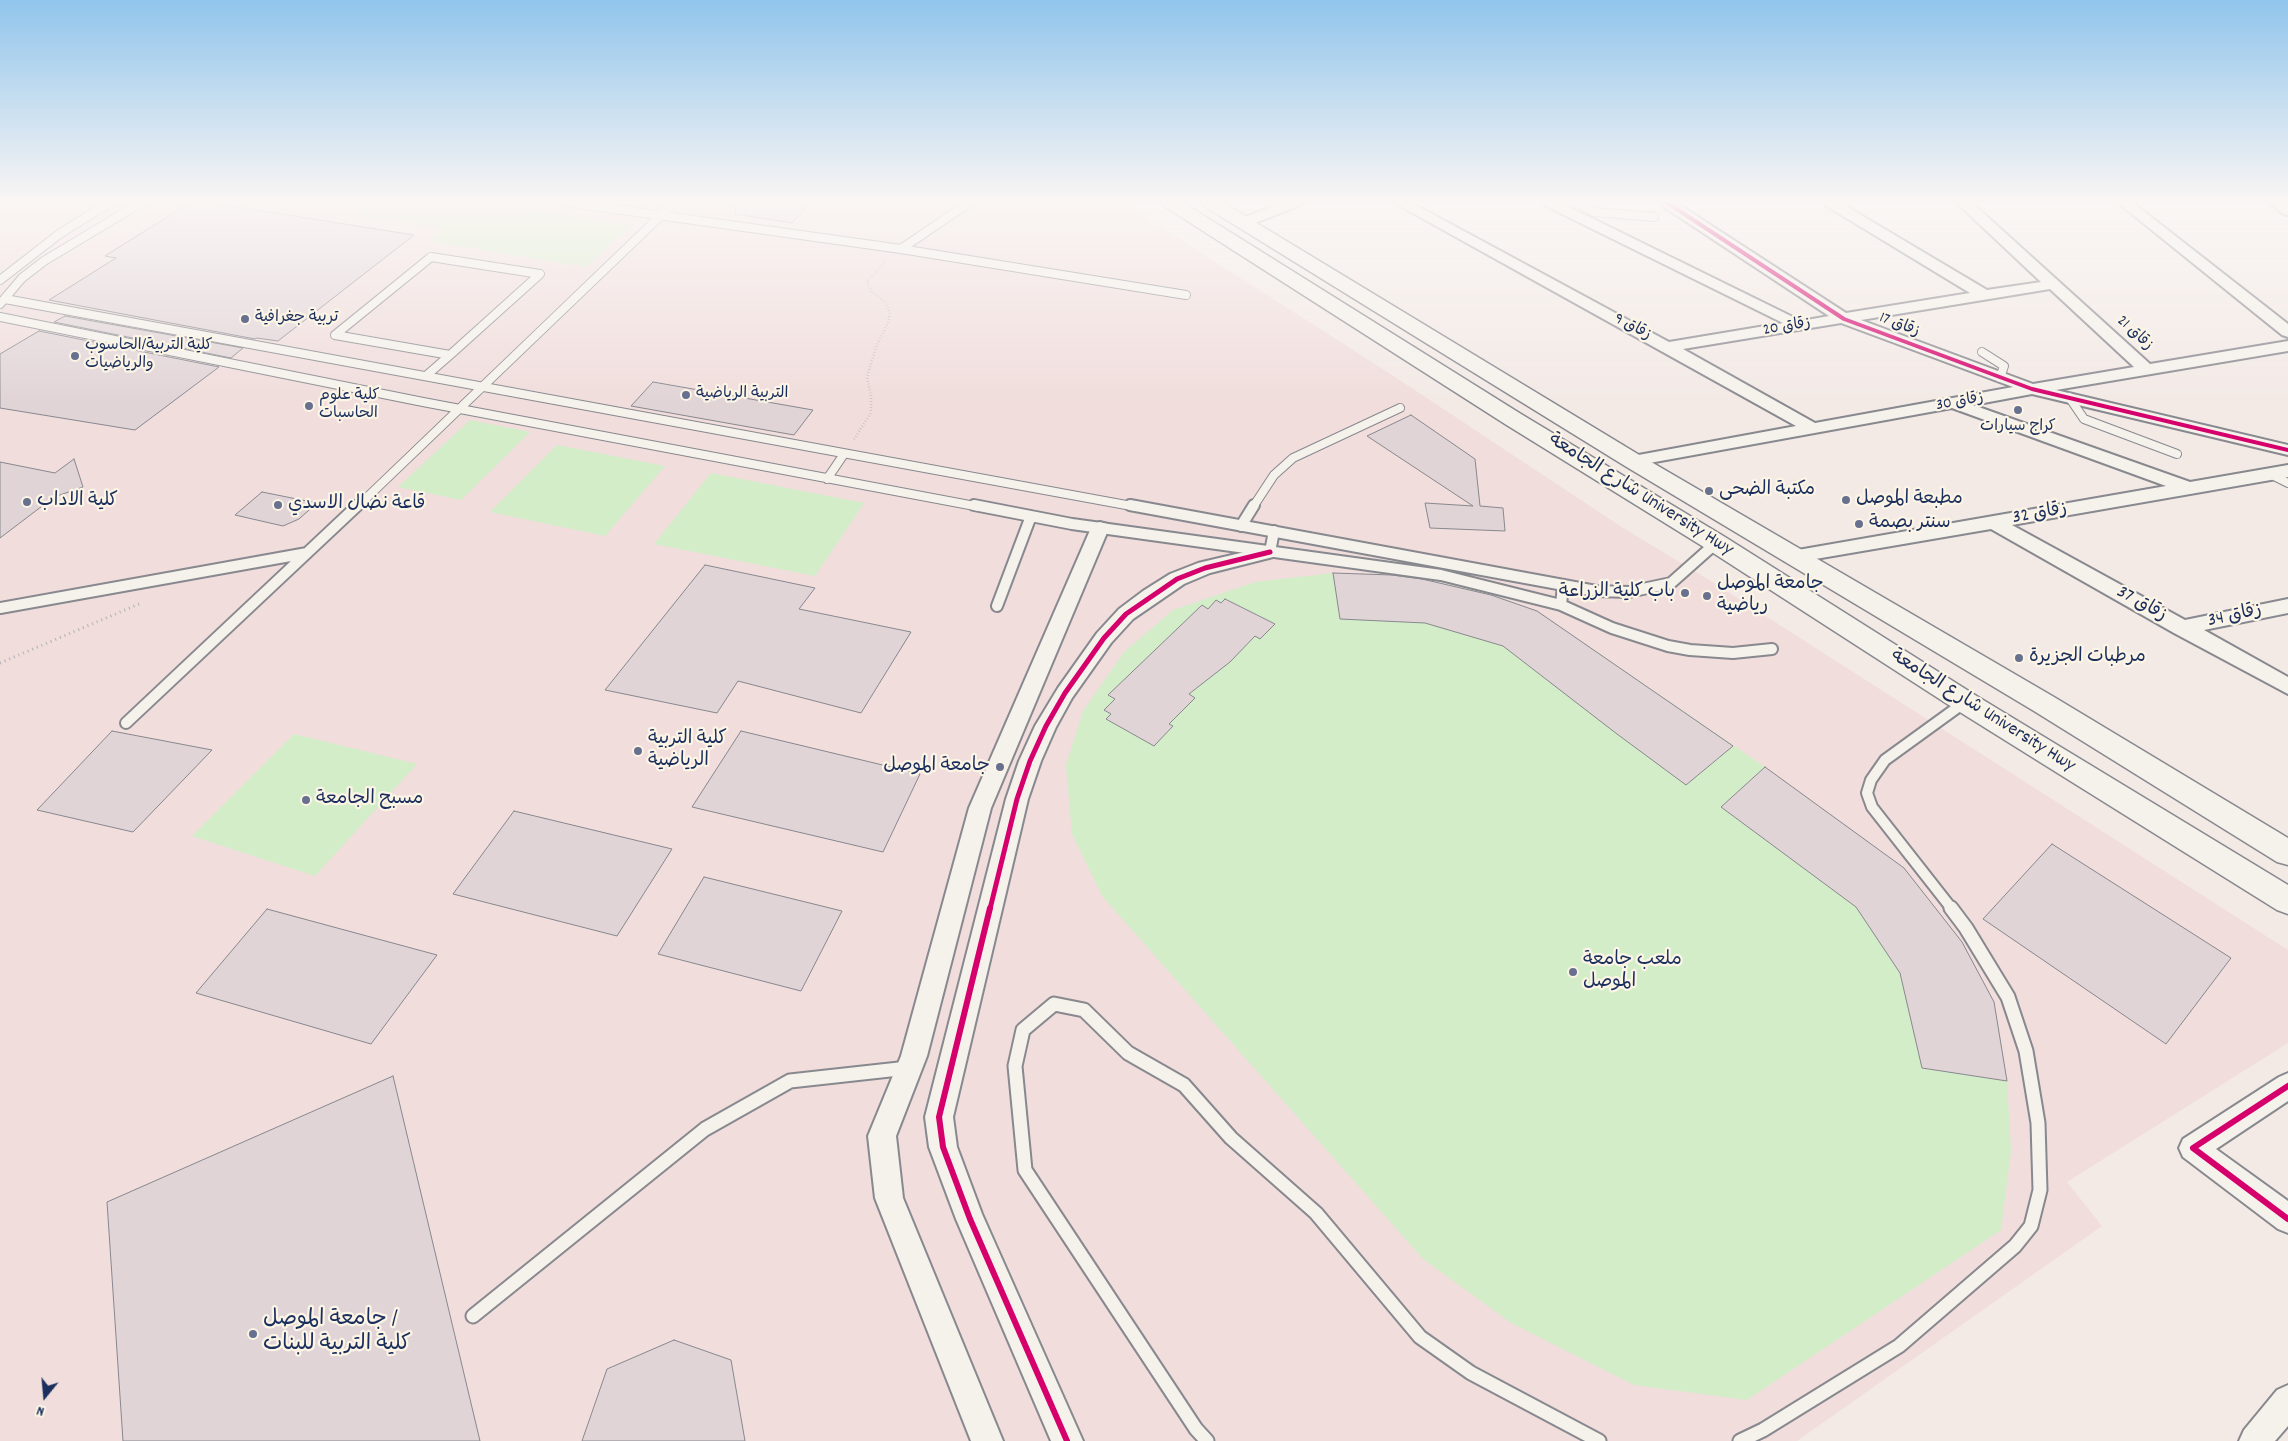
<!DOCTYPE html>
<meta charset="utf-8">
<style>
body{margin:0}
#map{position:relative;width:2288px;height:1441px;overflow:hidden;background:#f3eae6;font-family:Dekko,sans-serif}
canvas{display:block}
.north{position:absolute;left:20px;top:1371px;width:50px;height:50px;-webkit-text-stroke:4px #fcf5e5;paint-order:stroke;rotate:197deg;font-size:14px;font-weight:700;line-height:20px;text-align:center;color:#1b2f5e}
.north::after{content:'';display:block;margin:auto;width:18px;height:22px;background:#1b2f5e;clip-path:polygon(50% 0,100% 100%,50% 72%,0 100%)}
</style>
<div id="map">
<canvas width="2288" height="1441"></canvas>
<div class="north">N</div>
</div>
<script>
const ctx = document.querySelector('canvas').getContext('2d');
ctx.lineJoin = 'round';
function fill(path, color) { ctx.fillStyle = color; ctx.fill(path, 'evenodd'); }
const poly = rows => new Path2D(rows.map(r => 'M' + r).join(''));
function strokePath(path, color, width, dash) { ctx.strokeStyle = color; ctx.lineWidth = width; ctx.lineCap = dash ? 'butt' : 'round'; ctx.setLineDash(dash || []); ctx.stroke(path); }
function label(font, color, halo, rows, align = 'center') {
  ctx.font = font + ' Dekko,"Playpen Sans Arabic",sans-serif'; ctx.lineWidth = 4.5; ctx.setLineDash([]); ctx.textBaseline = 'middle'; ctx.strokeStyle = halo; ctx.fillStyle = color; for (const [text, x, y, turn = 0] of rows) {
    ctx.save(); ctx.translate(x, y); ctx.rotate((+turn || 0) * Math.PI / 180); ctx.textAlign = isNaN(turn) ? turn : align; if (halo) ctx.strokeText(text, 0, 0); ctx.fillText(text, 0, 0); ctx.restore();
  }
}
fill(poly([
 [0,202,1127,202,1164,229,1389,373,1620,526,1714,583,2288,950,2288,1043,2067,1182,2102,1226,1797,1441,0,1441]
]), '#f0dddc');
fill(poly([
 [369,202,480,202,632,225,586,267,428,241,444,228,353,214],
 [470,420,530,432,461,500,398,487],
 [557,445,665,466,605,536,490,512],
 [711,473,864,503,815,576,654,544],
 [1333,573,1403,576,1482,591,1537,611,1765,767,1904,869,1962,942,1994,1002,2007,1081,2011,1151,2001,1230,1747,1400,1634,1385,1511,1323,1423,1259,1102,896,1072,834,1066,765,1083,711,1124,652,1173,610,1255,582],
 [294,734,417,764,315,876,192,836]
]), '#d3edc9');
const building = poly([
 [191,202,206,202,414,235,278,341,257,338,255,339,49,300,116,258,105,256,191,202],
 [736,202,789,202,809,205,792,223,735,214,736,202],
 [65,316,243,348,231,358,54,322,65,316],
 [39,331,219,367,135,430,0,408,0,354,39,331],
 [653,382,813,410,794,435,631,406,653,382],
 [1411,415,1475,459,1480,506,1503,508,1505,531,1430,528,1425,503,1473,506,1367,436,1411,415],
 [74,459,83,487,54,497,0,538,0,462,55,473,74,459],
 [262,492,317,503,299,519,283,526,235,515,262,492],
 [705,565,815,588,799,609,911,632,861,713,738,681,717,713,605,690,705,565],
 [1333,573,1392,575,1422,579,1491,595,1537,611,1733,746,1686,785,1617,734,1503,646,1425,623,1340,619,1333,573],
 [1225,599,1275,624,1260,639,1255,636,1230,662,1189,694,1195,698,1169,724,1173,726,1154,746,1106,719,1111,714,1104,710,1115,699,1108,695,1202,605,1208,609,1216,600,1221,603,1225,599],
 [112,731,212,750,133,832,37,810,112,731],
 [741,731,920,774,883,852,692,807,741,731],
 [1765,767,1904,868,1962,942,1994,1002,2007,1081,1922,1068,1900,973,1856,907,1721,807,1765,767],
 [514,811,672,849,617,936,453,894,514,811],
 [2052,844,2231,958,2166,1044,1983,919,2052,844],
 [704,877,842,911,801,991,658,954,704,877],
 [267,909,437,955,371,1044,196,993,267,909],
 [393,1076,480,1441,123,1441,107,1202,393,1076],
 [674,1340,731,1360,745,1441,582,1441,607,1369,674,1340]
]);
fill(building, '#e1d4d7');
strokePath(building, '#88888f', 1);
const laneFar2 = poly([
 [565,202,901,249,1186,295],
 [1578,202,1594,212,1654,217],
 [901,249,970,202],
 [431,257,540,274,450,355,335,335,431,257],
 [0,280,58,235,110,202],
 [5,299,1137,507],
 [0,304,22,278,44,261,142,202],
 [0,317,423,402,980,507],
 [1982,352,2004,366,2000,378],
 [427,375,450,355],
 [2069,397,2084,419,2177,454],
 [2270,474,2288,483],
 [827,479,844,454],
 [357,507,675,202],
 [1253,507,1274,475,1293,458,1400,408]
]);
const laneFar1 = poly([
 [974,505,1072,524,1441,575,1561,605,1612,628,1668,646,1690,650,1733,653,1772,649],
 [1130,505,1596,591,1629,592,1671,583,1716,543],
 [1241,526,1254,505],
 [1270,552,1274,531],
 [1561,605,1563,585],
 [997,606,1031,516],
 [0,608,307,553],
 [126,723,358,505],
 [1952,909,1872,807,1867,793,1871,780,1885,760,1965,702]
]);
const lane = poly([
 [473,1316,705,1129,790,1081,908,1068],
 [1207,1441,1196,1429,1025,1170,1015,1066,1023,1030,1054,1004,1084,1010,1128,1053,1184,1085,1231,1138,1316,1213,1420,1337,1471,1373,1599,1441],
 [1740,1441,1763,1430,1899,1346,2015,1246,2031,1226,2040,1190,2038,1123,2026,1051,2008,997,1966,928,1951,908]
]);
const street = poly([
 [1284,202,1303,202,1301,205,1250,225,1245,226,1238,222,1240,219,1284,202],
 [1393,202,1410,202,1669,342,1783,323,1544,205,1542,202,1559,202,1801,321,1829,316,1661,205,1659,202,1675,202,1846,313,1970,293,1825,205,1823,202,1839,202,1987,290,2041,282,1956,202,1971,202,2150,364,2288,341,2288,351,2056,390,2288,445,2288,455,2032,394,1973,405,2190,482,2288,465,2288,477,2012,525,2185,620,2288,599,2288,613,2204,630,2288,677,2288,694,2174,633,1991,529,1792,563,1785,561,1783,557,1785,553,1792,551,2166,486,1952,408,1633,466,1627,465,1624,461,1627,457,1633,456,1796,426,1393,202],
 [2050,289,2134,367,2033,384,1861,320,2050,289],
 [1841,323,2013,387,1815,423,1683,349,1841,323],
 [2117,202,2132,202,2288,324,2288,337,2282,335,2117,202],
 [2268,202,2284,202,2288,205,2288,215,2283,214,2268,202],
 [1100,522,1107,524,1109,528,991,808,927,1056,896,1136,903,1198,1003,1441,971,1441,875,1198,868,1136,901,1056,969,808,1091,528,1093,524,1100,522],
 [1270,546,1277,548,1279,552,1277,556,1210,573,1184,584,1133,619,1111,643,1072,698,1056,727,1041,761,1028,799,953,1117,957,1147,982,1214,1083,1441,1051,1441,956,1219,929,1147,925,1117,1006,799,1019,761,1035,726,1058,688,1097,633,1119,609,1143,591,1170,574,1198,563,1270,546],
 [2288,1073,2288,1101,2216,1149,2288,1201,2288,1233,2278,1229,2183,1157,2179,1148,2183,1139,2279,1077,2288,1073],
 [2288,1385,2288,1426,2275,1441,2239,1441,2244,1430,2277,1390,2288,1385]
]);
const primary = poly([
 [1161,202,1182,202,1521,414,1725,537,1975,695,2288,885,2288,914,2277,910,1955,709,1707,549,1505,424,1164,206,1161,202],
 [1201,202,1222,202,1641,456,2054,697,2288,838,2288,865,2277,862,2034,711,1625,466,1204,206,1201,202]
]);
strokePath(laneFar2, '#88888f', 10);
strokePath(laneFar1, '#88888f', 14);
strokePath(lane, '#88888f', 17);
strokePath(street, '#88888f', 4);
strokePath(primary, '#88888f', 3);
strokePath(poly([
 [854,439,871,413,871,396,867,377,876,347,888,323,890,313,885,302,872,292,867,281,885,263]
]), '#b2b2b4', 2.5, [0.5, 2.5]);
strokePath(poly([
 [0,663,139,604]
]), '#b2b2b4', 3, [1, 4]);
strokePath(laneFar2, '#f5f1eb', 8);
strokePath(laneFar1, '#f5f1eb', 10);
strokePath(lane, '#f5f1eb', 13);
fill(street, '#f5f1eb');
fill(primary, '#f5f1eb');
strokePath(poly([
 [1666,202,1844,319,2032,389,2288,450]
]), '#d6006c', 4);
strokePath(poly([
 [990,909,1017,799,1030,761,1046,726,1065,693,1104,638,1126,614,1177,579,1205,568,1270,552]
]), '#d6006c', 5);
strokePath(poly([
 [990,908,939,1117,943,1147,970,1219,1067,1441],
 [2288,1086,2193,1148,2288,1219]
]), '#d6006c', 6);
const sky = ctx.createLinearGradient(0, 0, 0, 403);
sky.addColorStop(0, '#91c5ec');
sky.addColorStop(0.5, '#faf6f4');
sky.addColorStop(1, '#faf6f400');
ctx.fillStyle = sky;
ctx.fillRect(0, 0, 2288, 403);
for (const [x, y, r, color] of [
 [245,319,5,"#67708e"],
 [75,356,5,"#67708e"],
 [686,395,5,"#67708e"],
 [309,406,5,"#67708e"],
 [2018,410,5,"#67708e"],
 [1709,491,5,"#67708e"],
 [1846,500,5,"#67708e"],
 [27,502,5,"#67708e"],
 [278,505,5,"#67708e"],
 [1859,524,5,"#67708e"],
 [1685,593,5,"#67708e"],
 [1707,596,5,"#67708e"],
 [2019,658,5,"#67708e"],
 [638,751,5,"#67708e"],
 [1000,767,5,"#67708e"],
 [306,800,5,"#67708e"],
 [1573,972,5,"#67708e"],
 [253,1334,5,"#67708e"]
]) { const dot = new Path2D(); dot.arc(x, y, r, 0, 2 * Math.PI); ctx.fillStyle = color; ctx.fill(dot); strokePath(dot, '#fcf5e5', 2); }
label('16px', '#1b2f5e', '#fcf5e5', [
 ["تربية جغرافية",255,319],
 ["كلية التربية/الحاسوب",85,347],
 ["والرياضيات",85,365],
 ["التربية الرياضية",696,395],
 ["كلية علوم",319,397],
 ["الحاسبات",319,415],
 ["كراج سيارات",2018,428,"center"]
], 'left');
label('16px', '#1b2f5e', '#fcf5e5', [
 ["زقاق 17",1899,326,21],
 ["زقاق 9",1632,328,28],
 ["زقاق 20",1787,328,-9],
 ["زقاق 21",2134,334,43],
 ["زقاق 30",1960,403,-10]
]);
label('19px', '#1b2f5e', '#fcf5e5', [
 ["مكتبة الضحى",1719,491],
 ["مطبعة الموصل",1856,500],
 ["كلية الاداب",37,502],
 ["قاعة نضال الاسدي",288,505],
 ["سنتر بصمة",1869,524],
 ["جامعة الموصل",1717,585],
 ["رياضية",1717,607],
 ["باب كلية الزراعة",1675,593,"right"],
 ["مرطبات الجزيرة",2029,658],
 ["كلية التربية",648,740],
 ["الرياضية",648,762],
 ["جامعة الموصل",990,767,"right"],
 ["مسبح الجامعة",316,800],
 ["ملعب جامعة",1583,961],
 ["الموصل",1583,983]
], 'left');
label('19px', '#1b2f5e', '#fcf5e5', [
 ["شارع الجامعة University Hwy",1640,496,32],
 ["زقاق 32",2040,515,-10],
 ["زقاق 37",2141,605,29],
 ["زقاق 34",2235,617,-12],
 ["شارع الجامعة University Hwy",1982,712,32]
]);
label('22px', '#1b2f5e', '#fcf5e5', [
 ["جامعة الموصل /",263,1321],
 ["كلية التربية للبنات",263,1346]
], 'left');
</script>
